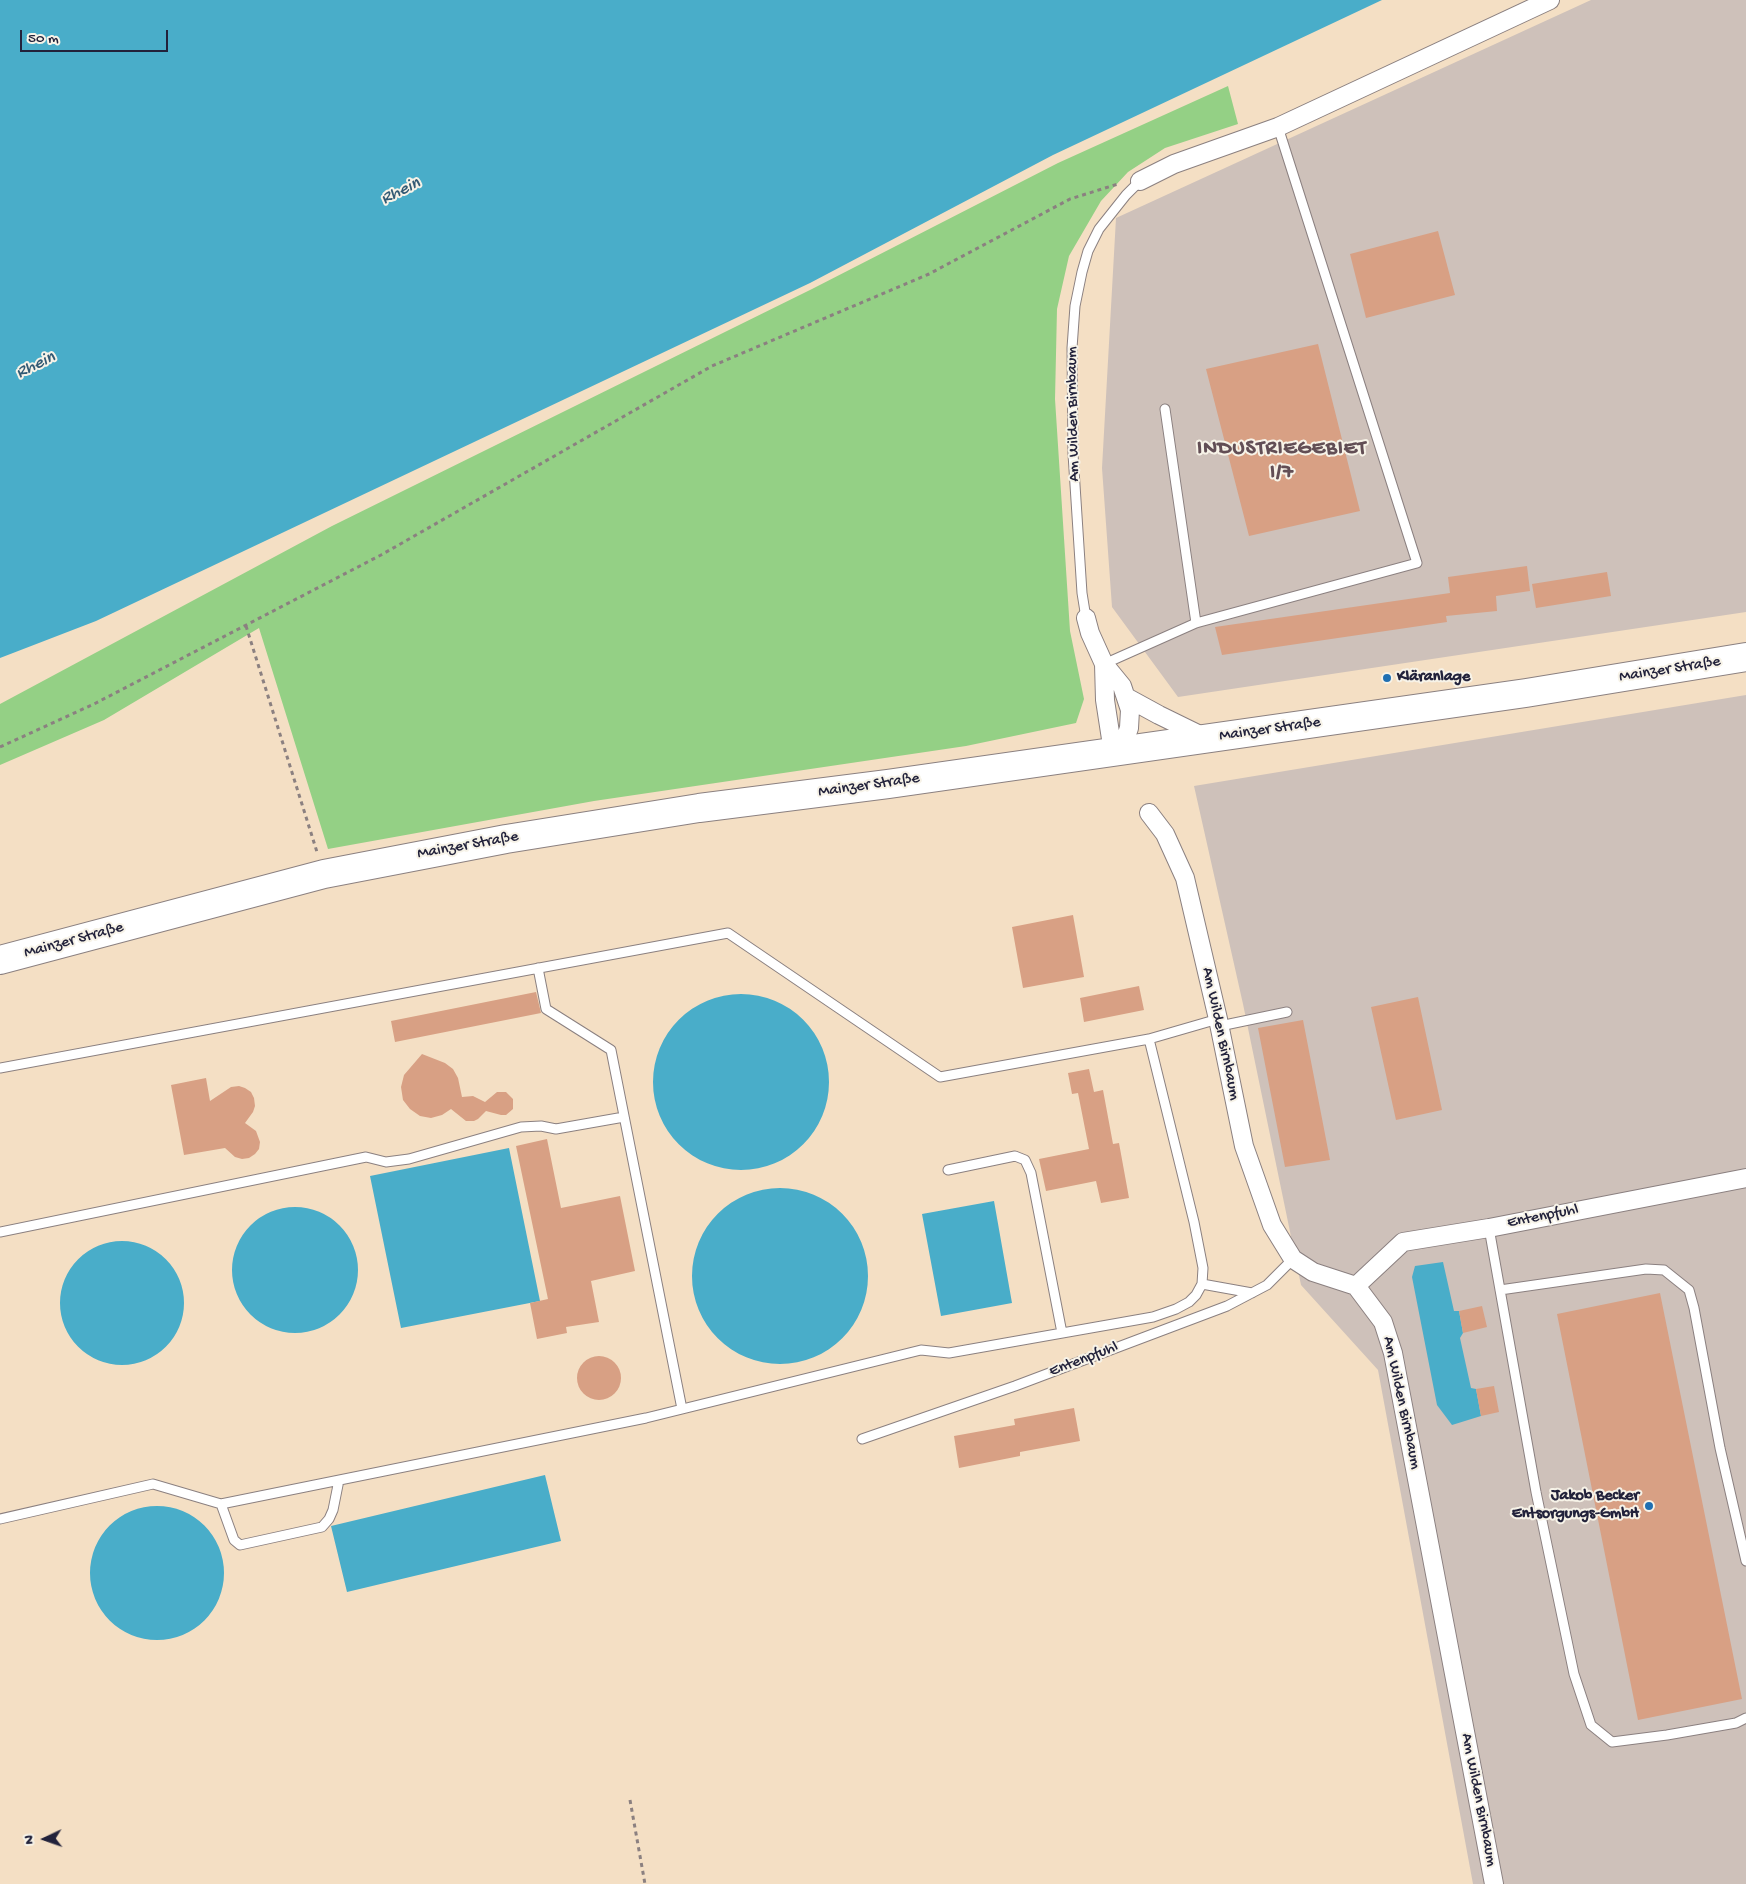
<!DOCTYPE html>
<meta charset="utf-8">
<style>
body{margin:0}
#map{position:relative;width:1746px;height:1884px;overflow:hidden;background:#f4dfc4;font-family:"Gochi Hand",sans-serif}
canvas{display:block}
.north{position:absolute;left:20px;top:1814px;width:50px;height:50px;-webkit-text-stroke:4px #f7f3e8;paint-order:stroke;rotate:267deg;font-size:14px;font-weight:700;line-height:20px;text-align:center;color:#22223b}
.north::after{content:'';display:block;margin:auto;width:18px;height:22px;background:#22223b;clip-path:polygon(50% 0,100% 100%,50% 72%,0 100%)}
.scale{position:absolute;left:20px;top:30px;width:148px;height:22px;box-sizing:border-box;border:2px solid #22223b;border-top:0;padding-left:6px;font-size:15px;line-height:18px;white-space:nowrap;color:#22223b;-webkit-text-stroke:4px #f7f3e8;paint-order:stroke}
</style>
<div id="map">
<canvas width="1746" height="1884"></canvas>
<div class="north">N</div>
<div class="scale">50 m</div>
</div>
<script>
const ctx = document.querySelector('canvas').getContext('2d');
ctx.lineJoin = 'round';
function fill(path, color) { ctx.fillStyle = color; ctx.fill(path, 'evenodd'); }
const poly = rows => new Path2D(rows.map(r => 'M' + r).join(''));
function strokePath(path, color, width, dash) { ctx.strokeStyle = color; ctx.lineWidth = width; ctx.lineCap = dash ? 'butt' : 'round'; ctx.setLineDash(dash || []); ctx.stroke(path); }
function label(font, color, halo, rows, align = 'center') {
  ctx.font = font + ' "Gochi Hand",sans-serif'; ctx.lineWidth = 4; ctx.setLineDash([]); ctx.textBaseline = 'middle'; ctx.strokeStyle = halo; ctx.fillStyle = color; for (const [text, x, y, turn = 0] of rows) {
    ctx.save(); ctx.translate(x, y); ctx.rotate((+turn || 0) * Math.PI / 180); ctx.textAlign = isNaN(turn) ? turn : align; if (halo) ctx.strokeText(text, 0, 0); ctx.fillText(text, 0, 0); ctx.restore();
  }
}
fill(poly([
 [1591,0,1746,0,1746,612,1178,697,1112,607,1102,468,1116,218],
 [1746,695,1746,1884,1473,1884,1378,1370,1301,1285,1243,1004,1194,786]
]), '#cec1ba');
fill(poly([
 [1228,86,1238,124,1165,148,1128,172,1101,201,1069,256,1057,309,1055,399,1070,631,1084,699,1076,723,966,746,594,801,328,849,259,628,104,720,0,765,0,704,332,526,812,289,1058,163]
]), '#94d085');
fill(poly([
 [0,0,1382,0,1053,155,810,283,96,621,0,658],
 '653 1082a88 88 0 1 1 176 0a88 88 0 1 1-176 0Z',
 [509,1148,540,1301,401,1328,370,1176],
 '692 1276a88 88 0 1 1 176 0a88 88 0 1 1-176 0Z',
 [994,1201,1012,1303,941,1316,922,1214],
 '232 1270a63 63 0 1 1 126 0a63 63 0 1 1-126 0Z',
 '60 1303a62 62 0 1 1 124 0a62 62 0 1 1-124 0Z',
 [1443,1262,1454,1311,1459,1311,1463,1333,1460,1338,1471,1388,1476,1389,1481,1416,1452,1425,1437,1405,1412,1277,1415,1266],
 [545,1475,561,1541,347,1592,331,1526],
 '90 1573a67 67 0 1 1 134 0a67 67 0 1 1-134 0Z'
]), '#49adc9');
fill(poly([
 [1438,231,1455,295,1366,318,1350,254],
 [1318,344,1360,511,1249,536,1206,369],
 [1527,566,1530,591,1496,596,1497,611,1446,616,1447,622,1222,655,1215,627,1450,593,1448,577],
 [1607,572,1611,596,1536,608,1532,584],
 [1073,915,1084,977,1023,988,1012,927],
 [1139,986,1144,1010,1084,1022,1080,998],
 [536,992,541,1013,395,1042,391,1021],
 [1418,997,1442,1110,1396,1120,1371,1007],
 [1303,1020,1330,1160,1285,1167,1258,1028],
 [422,1054,445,1063,453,1069,458,1078,462,1097,473,1096,485,1102,497,1092,506,1092,513,1099,513,1109,506,1115,501,1115,486,1111,478,1119,474,1121,466,1121,451,1109,442,1115,431,1118,420,1116,410,1109,403,1100,401,1087,404,1075],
 [1089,1069,1094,1092,1103,1090,1113,1144,1119,1143,1129,1198,1101,1203,1096,1181,1046,1191,1039,1159,1089,1149,1078,1093,1072,1094,1068,1073],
 [206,1078,210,1101,231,1087,239,1086,245,1088,251,1092,254,1098,255,1106,253,1112,245,1123,256,1131,260,1142,259,1149,255,1154,249,1158,242,1159,235,1157,225,1148,184,1155,171,1085],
 [547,1139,561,1208,620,1196,635,1271,591,1281,599,1322,566,1327,567,1333,537,1339,530,1303,548,1299,516,1146],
 [1660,1293,1742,1699,1638,1720,1557,1314],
 [1482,1306,1487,1327,1463,1333,1459,1311],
 '577 1378a22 22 0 1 1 44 0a22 22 0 1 1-44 0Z',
 [1494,1386,1499,1412,1481,1416,1476,1389],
 [1074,1408,1080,1441,1020,1452,1020,1456,959,1468,954,1436,1015,1425,1014,1419]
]), '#d8a084');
const lane = poly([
 [1165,409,1196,623],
 [1086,618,1082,593,1073,454,1072,348,1075,306,1082,272,1088,251,1099,229,1126,195,1140,181],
 [1104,664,1196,623,1417,563,1278,127],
 [538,968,546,1009,611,1050,682,1409],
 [1220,1026,1287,1012],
 [0,1068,728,933,940,1077,1149,1039,1218,1019],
 [948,1170,1015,1156,1025,1160,1031,1173,1062,1333],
 [1489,1228,1536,1492,1574,1674,1591,1725,1612,1742,1667,1735,1736,1723,1746,1718],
 [0,1232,366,1157,386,1162,409,1159,521,1127,541,1126,556,1129,624,1117],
 [1202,1284,1252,1293],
 [1500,1290,1646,1269,1664,1270,1689,1290,1694,1308,1720,1448,1746,1561],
 [862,1439,1015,1386,1227,1306,1267,1285,1293,1259],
 [221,1504,234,1540,240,1545,322,1527,329,1519,333,1510,339,1480],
 [0,1519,153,1484,221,1504,646,1418,921,1350,949,1353,1153,1317,1176,1309,1189,1302,1196,1295,1202,1284,1203,1268,1194,1222,1149,1039]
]);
const street = poly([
 [1140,181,1174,164,1278,127,1550,0],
 [1086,618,1090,633,1104,664,1122,686,1130,710,1129,728,1121,751],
 [1104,664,1105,700,1113,752],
 [1126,697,1159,715,1206,738],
 [1149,813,1165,834,1185,878,1218,1019,1244,1146,1272,1225,1293,1259,1313,1272,1356,1286,1383,1322,1393,1353,1494,1884],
 [1356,1286,1403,1242,1489,1228,1746,1178]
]);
const primary = poly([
 [0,960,324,874,506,839,699,808,888,784,1526,693,1746,657]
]);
strokePath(lane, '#8b8080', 11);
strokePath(street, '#8b8080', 20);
strokePath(primary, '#8b8080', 30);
strokePath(poly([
 [246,626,317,852],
 [0,747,94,704,381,555,712,366,929,274,1070,199,1118,184],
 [630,1800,645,1884]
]), '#8b8080', 3, [4, 4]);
strokePath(lane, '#fff', 9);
strokePath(street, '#fff', 18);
strokePath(primary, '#fff', 28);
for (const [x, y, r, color] of [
 [1387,678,5,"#1f6fb2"],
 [1649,1506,5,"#1f6fb2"]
]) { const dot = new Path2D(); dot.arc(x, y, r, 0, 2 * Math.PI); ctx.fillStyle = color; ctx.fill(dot); strokePath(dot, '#f7f3e8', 2); }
label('16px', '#22223b', '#f7f3e8', [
 ["Am Wilden Birnbaum",1074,414,-91],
 ["Mainzer Straße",1670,670,-9],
 ["Mainzer Straße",1270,730,-8],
 ["Mainzer Straße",869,786,-8],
 ["Mainzer Straße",468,846,-10],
 ["Mainzer Straße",74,941,-15],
 ["Am Wilden Birnbaum",1220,1034,78],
 ["Entenpfuhl",1543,1217,-11],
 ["Entenpfuhl",1084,1360,-21],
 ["Am Wilden Birnbaum",1401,1403,78],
 ["Am Wilden Birnbaum",1478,1800,79]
]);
label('bold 16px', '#22223b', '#f7f3e8', [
 ["Kläranlage",1397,678],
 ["Jakob Becker",1639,1497,"right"],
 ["Entsorgungs-GmbH",1639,1515,"right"]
], 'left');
label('italic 18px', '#325a74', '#f7f3e8', [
 ["Rhein",401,192,-26],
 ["Rhein",36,366,-26]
]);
ctx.letterSpacing = '1px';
label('bold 21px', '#624e55', '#f7f3e8', [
 ["INDUSTRIEGEBIET",1282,450],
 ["I/7",1282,474]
]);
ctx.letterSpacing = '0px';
</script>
